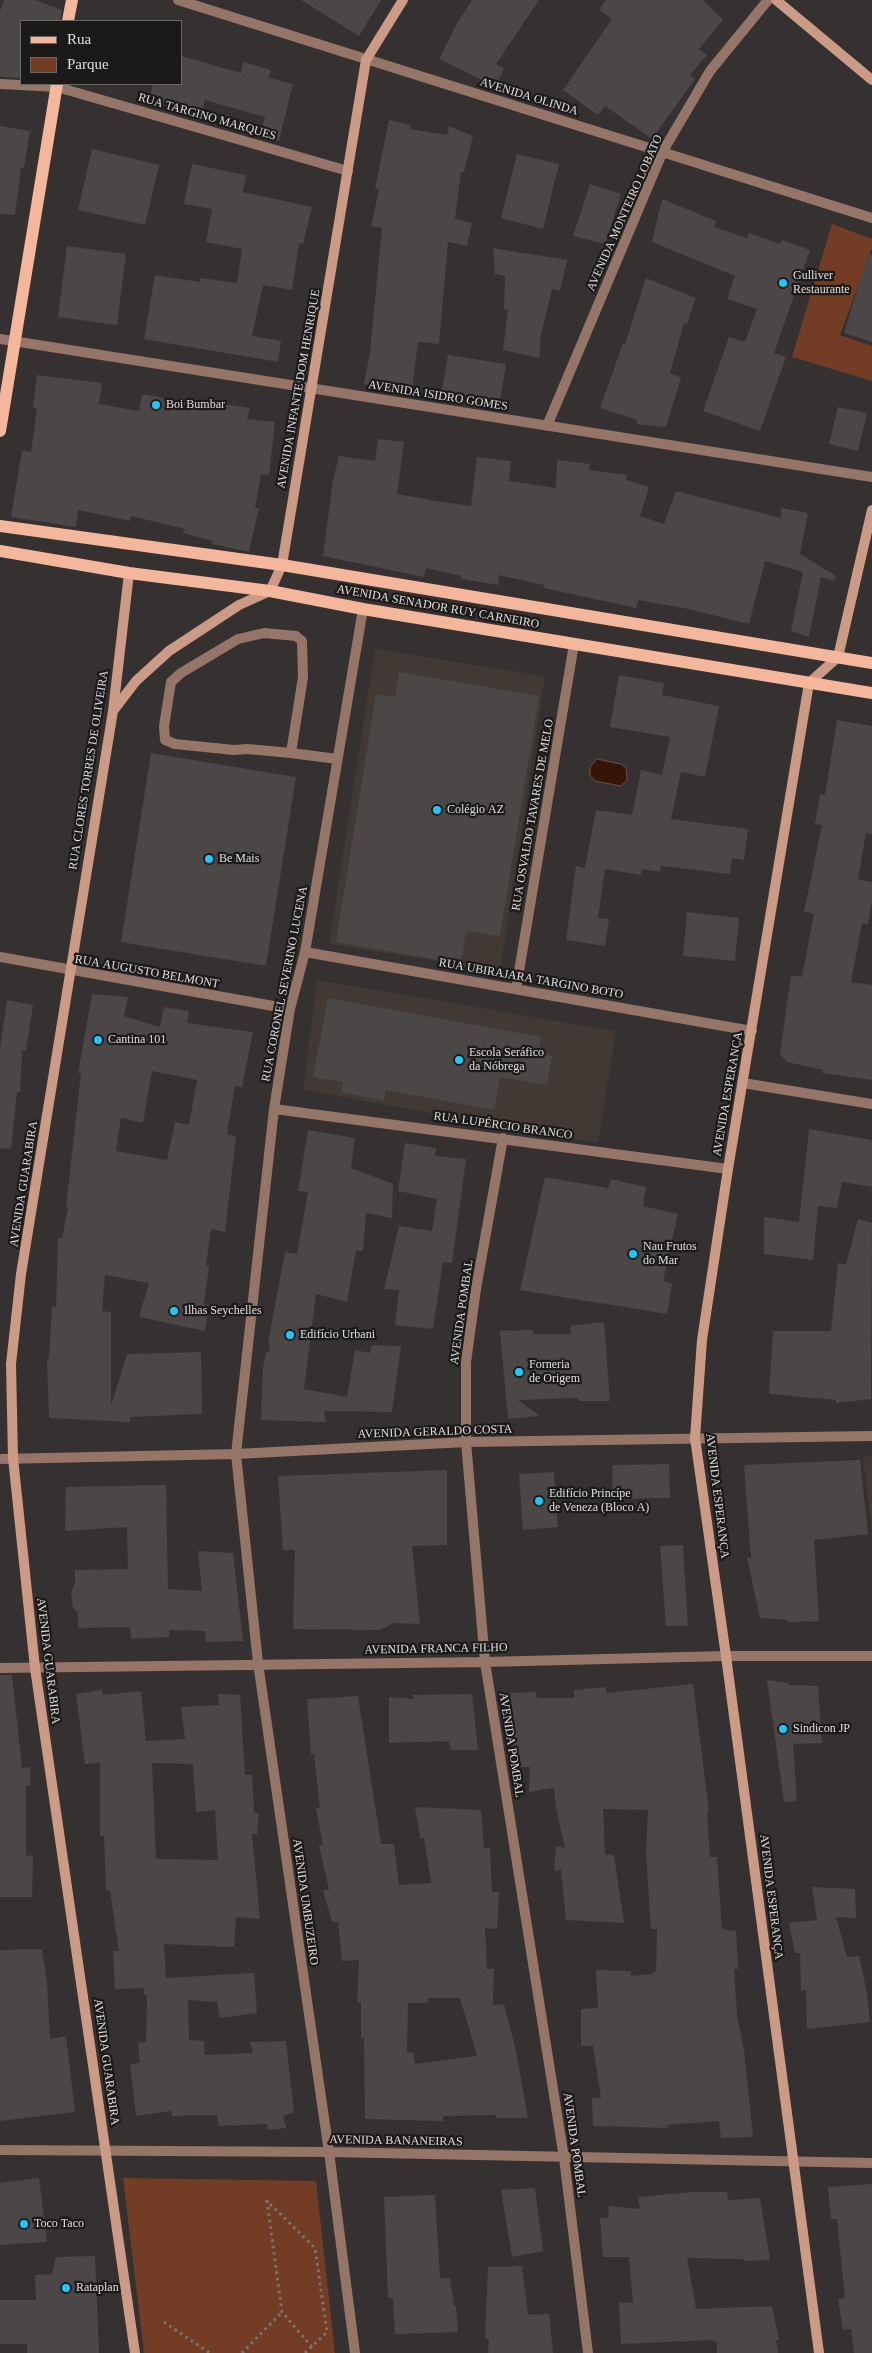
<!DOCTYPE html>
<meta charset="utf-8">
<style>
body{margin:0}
#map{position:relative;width:872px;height:2353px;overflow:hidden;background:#353130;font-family:"Times New Roman",serif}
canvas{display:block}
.legend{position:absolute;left:20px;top:20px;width:162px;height:65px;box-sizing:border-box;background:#1b1a19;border:1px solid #6a6867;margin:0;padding:6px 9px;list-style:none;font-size:15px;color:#e0dedd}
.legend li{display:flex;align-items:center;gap:10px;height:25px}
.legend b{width:25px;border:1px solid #6a6867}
</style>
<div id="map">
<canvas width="872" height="2353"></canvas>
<ul class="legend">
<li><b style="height:6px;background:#f5b79c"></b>Rua</li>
<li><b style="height:14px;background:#723d24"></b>Parque</li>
</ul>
</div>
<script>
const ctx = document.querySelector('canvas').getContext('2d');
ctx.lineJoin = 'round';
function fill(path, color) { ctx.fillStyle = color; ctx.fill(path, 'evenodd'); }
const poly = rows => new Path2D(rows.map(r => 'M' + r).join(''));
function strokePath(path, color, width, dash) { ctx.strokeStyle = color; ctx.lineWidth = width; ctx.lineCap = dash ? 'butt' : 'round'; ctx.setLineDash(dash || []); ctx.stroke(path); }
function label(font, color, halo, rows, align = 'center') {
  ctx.font = font + ' "Times New Roman",serif'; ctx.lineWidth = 4.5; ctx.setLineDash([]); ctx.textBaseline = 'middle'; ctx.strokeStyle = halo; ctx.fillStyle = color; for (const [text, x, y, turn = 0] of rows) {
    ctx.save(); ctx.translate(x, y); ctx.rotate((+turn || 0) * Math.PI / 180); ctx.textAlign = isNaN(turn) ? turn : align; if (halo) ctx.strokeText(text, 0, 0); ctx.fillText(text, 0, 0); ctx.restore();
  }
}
fill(poly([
 [375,649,545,676,500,971,329,944],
 [317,980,616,1031,598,1143,303,1090],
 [872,1456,872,1530,863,1457]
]), '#423834');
fill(poly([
 [832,224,872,239,872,248,840,335,872,346,872,381,792,357],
 [123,2178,316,2181,335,2353,144,2353]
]), '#723d24');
const water = poly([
 [597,759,621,764,626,768,627,780,621,786,595,781,590,775,590,767,597,759]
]);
fill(water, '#351506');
strokePath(water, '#685146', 1);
fill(poly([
 [4,0,35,0,62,10,60,21,21,21,21,78,0,77,0,11],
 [301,0,381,0,359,36],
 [472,0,539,0,496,64,504,68,496,87,439,59,456,25],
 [606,0,703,0,723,20,699,49,707,55,690,75,695,79,652,139,605,106,598,115,563,90,612,19,599,10],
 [181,56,241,73,243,62,271,70,269,78,293,84,279,141,260,136,265,117,205,100,202,112,150,97,153,84,181,84],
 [389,120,411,125,410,129,447,135,449,126,473,136,464,172,461,172,455,219,472,223,467,246,448,242,439,344,418,342,411,396,364,384,370,352,382,228,371,226,379,189,375,189],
 [0,126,30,131,24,168,21,168,15,215,0,214],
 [92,149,159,165,145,225,78,210],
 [517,154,559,164,543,229,501,218],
 [192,164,246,175,243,192,312,207,303,244,299,243,292,290,263,285,252,336,281,341,278,362,144,339,155,275,200,282,200,278,237,283,242,249,206,242,212,209,184,204],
 [590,184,621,194,605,244,573,236],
 [662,199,716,221,714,227,747,238,749,233,780,244,782,240,810,250,774,353,786,357,760,431,703,411,729,337,745,342,757,309,727,299,735,276,652,242],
 [67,246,126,254,117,325,58,317],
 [493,248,567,260,560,291,552,289,541,335,539,358,503,350,508,310,504,309,505,276,495,274],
 [868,254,872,255,872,342,844,333],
 [646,278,696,298,687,324,684,323,670,373,681,378,666,427,636,424,638,420,600,408,623,343,625,344],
 [448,355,506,364,500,401,442,390],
 [37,375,102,383,99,404,139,411,142,394,180,401,181,397,250,408,247,419,275,422,269,475,261,474,255,508,259,508,249,552,212,544,213,541,183,533,185,529,131,516,130,521,78,510,76,527,11,517,22,450,31,452,37,409,33,408],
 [838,407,867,413,858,451,829,444],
 [378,439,404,442,397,494,436,501,471,506,477,457,511,461,509,481,556,488,557,460,590,464,589,470,627,475,626,480,649,487,640,516,664,524,676,491,781,518,781,508,808,513,800,554,836,576,834,581,821,577,809,637,791,631,803,572,765,561,749,624,684,608,638,600,636,608,544,588,544,585,498,575,499,585,461,579,461,576,426,568,424,577,323,556,333,480,339,456,375,461],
 [399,672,539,696,500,936,466,931,461,964,336,942,376,694,395,697],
 [619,675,664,683,662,695,719,706,705,777,681,772,671,819,748,829,744,860,732,858,730,874,661,866,660,872,642,869,641,875,605,869,598,918,609,919,605,946,566,940,576,866,585,868,596,810,632,815,641,770,662,775,670,737,610,727],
 [837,720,872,726,872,834,866,833,858,879,872,882,872,900,868,924,862,923,851,982,872,985,872,1080,822,1073,823,1070,787,1062,780,1054,791,975,802,977,814,914,804,912,822,825,815,824,820,794,825,795],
 [151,753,296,777,266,966,121,942],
 [687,912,739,918,735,961,683,956],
 [92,994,128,997,124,1016,160,1027,164,1007,189,1011,187,1023,253,1032,242,1087,235,1086,227,1134,236,1136,225,1232,211,1229,206,1266,209,1267,204,1304,209,1305,205,1331,139,1317,149,1283,105,1275,102,1311,111,1312,111,1406,127,1354,201,1352,202,1414,130,1417,130,1422,49,1418,47,1359,49,1359,52,1306,56,1307,58,1238,62,1239,68,1207,66,1207,81,1073,78,1073],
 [152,1071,197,1080,189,1125,175,1122,167,1160,116,1151,121,1118,143,1123],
 [328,998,541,1037,538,1054,552,1056,547,1085,500,1077,494,1110,386,1090,384,1101,341,1092,343,1082,313,1077],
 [7,1000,33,1005,26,1051,22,1050,20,1092,17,1092,11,1149,0,1148,0,1049],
 [809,1129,872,1140,872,1187,842,1182,837,1208,818,1206,813,1260,764,1254,764,1217,799,1222],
 [308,1130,355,1138,351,1168,393,1184,392,1218,366,1213,363,1251,356,1250,347,1302,316,1294,304,1389,347,1397,355,1350,370,1353,372,1345,401,1346,392,1412,324,1411,326,1422,261,1420,263,1368,266,1352,269,1352,270,1343,268,1343,285,1252,297,1254,308,1192,298,1191],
 [405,1143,436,1148,435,1156,466,1159,452,1263,443,1262,433,1329,395,1325,399,1290,384,1289,399,1226,432,1231,437,1199,398,1191],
 [545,1177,608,1188,611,1179,646,1187,643,1206,678,1214,663,1281,672,1284,667,1314,520,1290],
 [858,1219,872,1223,871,1399,836,1403,836,1400,769,1394,773,1331,831,1331,838,1263,846,1264],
 [604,1322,610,1401,579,1401,578,1398,518,1400,540,1416,508,1419,500,1331,533,1330,533,1334,571,1334,570,1326],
 [860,1460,868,1534,814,1540,819,1621,787,1622,787,1620,760,1618,747,1558,751,1558,744,1465],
 [669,1464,670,1498,613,1499,612,1465],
 [447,1470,447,1545,412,1546,420,1624,394,1623,380,1630,293,1629,295,1550,283,1550,278,1476],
 [554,1472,558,1527,523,1530,519,1474],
 [166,1485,168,1589,202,1591,198,1551,233,1553,243,1641,206,1642,205,1631,169,1630,169,1637,131,1639,130,1627,78,1628,78,1613,73,1608,71,1593,75,1583,75,1570,128,1569,127,1527,65,1531,66,1487],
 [683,1545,688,1626,666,1626,660,1546],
 [0,1675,12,1675,22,1768,30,1767,30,1786,26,1786,26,1856,33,1855,32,1897,0,1897],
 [767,1680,788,1683,789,1685,818,1686,822,1743,793,1744,797,1801,784,1802],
 [693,1684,709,1811,707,1811,710,1857,717,1857,722,1929,736,1931,738,1969,734,1969,737,2015,744,2050,753,2137,721,2138,719,2121,667,2125,668,2128,593,2126,592,2098,601,2098,593,2046,581,2046,581,2009,598,2008,596,1970,631,1971,631,1976,653,1974,653,1972,656,1972,657,1929,651,1929,646,1854,648,1810,603,1809,605,1854,614,1855,624,1923,566,1920,561,1870,554,1871,556,1846,565,1848,556,1808,554,1788,529,1792,530,1767,515,1767,507,1693,536,1692,537,1698,574,1698,574,1690,606,1687,606,1693],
 [102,1690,103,1695,141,1691,146,1741,185,1739,181,1707,219,1705,218,1694,240,1695,245,1775,252,1775,254,1813,259,1813,257,1834,252,1834,260,1919,236,1917,234,1947,164,1944,166,1978,254,1973,257,2013,220,2018,217,2002,188,2000,189,2040,204,2041,205,2055,253,2053,250,2042,286,2041,294,2112,283,2116,286,2128,268,2130,267,2124,219,2126,217,2115,172,2116,171,2111,136,2116,130,2064,140,2063,138,2043,146,2042,147,1995,144,1995,144,1988,115,1989,113,1951,119,1951,110,1891,106,1890,104,1836,100,1836,100,1763,85,1764,76,1694],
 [152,1763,193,1764,196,1812,215,1810,218,1860,156,1859],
 [472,1694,478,1750,451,1750,449,1741,389,1743,389,1697,414,1699,413,1695],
 [358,1696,381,1844,394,1844,399,1885,431,1883,424,1838,420,1838,415,1807,481,1810,484,1848,490,1848,492,1892,499,1892,497,1929,485,1928,487,1969,494,1969,493,2005,504,2004,516,2051,528,2118,496,2118,496,2115,443,2116,443,2121,365,2119,364,2038,361,2038,361,2002,357,2002,359,1960,342,1961,338,1922,332,1922,323,1890,329,1890,319,1845,323,1845,316,1808,320,1808,314,1754,311,1754,307,1699],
 [427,1998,460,1998,477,2056,415,2064,413,2052,407,2053,408,2003,428,2003],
 [812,1887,855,1889,856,1918,836,1917,847,1957,859,1956,867,1993,870,2022,807,2029,806,1990,801,1991,800,1953,795,1953,789,1923,817,1920],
 [42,1949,47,1982,50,2039,66,2036,75,2112,0,2121,0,1950],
 [39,2178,47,2242,0,2245,0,2183],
 [872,2184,872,2353,854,2353,851,2329,843,2330,838,2299,845,2298,837,2219,831,2219,828,2187],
 [535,2188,543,2251,512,2257,501,2190],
 [692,2192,727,2192,728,2200,760,2198,770,2260,744,2261,743,2259,687,2258,696,2309,772,2306,779,2340,776,2340,778,2353,717,2353,717,2342,711,2340,621,2344,619,2302,633,2303,629,2257,603,2257,600,2218,608,2218,609,2206,640,2209,638,2197],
 [435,2195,440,2278,450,2278,454,2306,456,2306,458,2332,395,2334,393,2298,388,2298,384,2197],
 [95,2256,99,2353,27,2353,27,2344,0,2344,0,2300,36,2300,35,2275,52,2274,56,2257],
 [522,2266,528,2315,549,2314,553,2353,488,2353,489,2339,485,2339,488,2267]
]), '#4b4746');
strokePath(poly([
 [164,2322,210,2353],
 [242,2353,282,2312],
 [305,2353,327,2332,315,2248,267,2201,282,2312,312,2347]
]), '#797675', 3, [2.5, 4]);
strokePath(poly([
 [291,753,303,677,302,641,296,636,264,633,238,639,181,673,171,682,164,726,165,740,175,744,234,750,248,749,291,753,337,759]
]), '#947568', 10);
strokePath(poly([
 [178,0,872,218],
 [0,84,57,87,348,171],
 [0,339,872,477],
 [547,426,663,151,710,71,768,0],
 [305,952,752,1031],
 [0,957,290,1009],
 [516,989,574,644],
 [743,1083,872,1104],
 [274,1109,728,1169],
 [503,1138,476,1289,466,1362,466,1442,485,1662,564,2158,588,2353],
 [0,1459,236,1454,466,1442,872,1436],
 [0,1668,485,1662,726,1656,872,1656],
 [0,2150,329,2152,872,2163],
 [355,2353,329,2152,258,1663,236,1454,274,1109,290,1009,305,952,363,609]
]), '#947568', 10);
strokePath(poly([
 [776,0,872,80],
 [129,573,113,711,21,1274,11,1364,13,1458,35,1668,135,2353],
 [113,711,136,681,169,651,239,605,270,591,282,565,366,60,403,0],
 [819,2353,726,1656,695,1438,702,1340,728,1169,809,683,838,657,872,510]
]), '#cb9b85', 10);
strokePath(poly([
 [68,21,72,0],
 [0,431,57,84],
 [0,526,282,565,872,663],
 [0,551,129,573,270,591,363,609,872,693]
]), '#f5b79c', 12);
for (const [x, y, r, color] of [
 [783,283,5,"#1cc9fc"],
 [156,405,5,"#1cc9fc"],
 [437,810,5,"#1cc9fc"],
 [209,859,5,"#1cc9fc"],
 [98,1040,5,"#1cc9fc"],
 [459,1060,5,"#1cc9fc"],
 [633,1254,5,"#1cc9fc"],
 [174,1311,5,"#1cc9fc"],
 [290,1335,5,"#1cc9fc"],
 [519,1372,5,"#1cc9fc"],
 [539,1501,5,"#1cc9fc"],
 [783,1729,5,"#1cc9fc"],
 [24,2224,5,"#1cc9fc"],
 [66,2288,5,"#1cc9fc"]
]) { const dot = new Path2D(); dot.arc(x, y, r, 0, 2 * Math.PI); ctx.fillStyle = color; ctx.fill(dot); strokePath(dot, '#1b1a19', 2); }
label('12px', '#e0dedd', '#1b1a19', [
 ["AVENIDA OLINDA",529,97,17],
 ["RUA TARGINO MARQUES",207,117,16],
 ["AVENIDA MONTEIRO LOBATO",625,213,-66],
 ["AVENIDA INFANTE DOM HENRIQUE",299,389,-80],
 ["AVENIDA ISIDRO GOMES",438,396,9],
 ["AVENIDA SENADOR RUY CARNEIRO",438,607,10],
 ["RUA CLORES TORRES DE OLIVEIRA",89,770,-81],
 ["RUA OSVALDO TAVARES DE MELO",533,815,-80],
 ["RUA AUGUSTO BELMONT",147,972,10],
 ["RUA UBIRAJARA TARGINO BOTO",531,979,10],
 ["RUA CORONEL SEVERINO LUCENA",285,984,-79],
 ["AVENIDA ESPERANÇA",728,1094,-80],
 ["RUA LUPÉRCIO BRANCO",503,1126,8],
 ["AVENIDA GUARABIRA",24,1184,-81],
 ["AVENIDA POMBAL",462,1312,-82],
 ["AVENIDA GERALDO COSTA",435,1432,-2],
 ["AVENIDA ESPERANÇA",717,1496,83],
 ["AVENIDA FRANCA FILHO",436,1649,-1],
 ["AVENIDA GUARABIRA",48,1661,83],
 ["AVENIDA POMBAL",511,1745,81],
 ["AVENIDA ESPERANÇA",771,1897,83],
 ["AVENIDA UMBUZEIRO",305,1902,82],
 ["AVENIDA GUARABIRA",106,2062,82],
 ["AVENIDA BANANEIRAS",396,2141,1],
 ["AVENIDA POMBAL",574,2145,82]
]);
label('12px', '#e0dedd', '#1b1a19', [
 ["Gulliver",793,276],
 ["Restaurante",793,290],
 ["Boi Bumbar",166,405],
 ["Colégio AZ",447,810],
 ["Be Mais",219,859],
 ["Cantina 101",108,1040],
 ["Escola Seráfico",469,1053],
 ["da Nóbrega",469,1067],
 ["Nau Frutos",643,1247],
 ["do Mar",643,1261],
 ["Ilhas Seychelles",184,1311],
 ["Edifício Urbani",300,1335],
 ["Forneria",529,1365],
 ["de Origem",529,1379],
 ["Edifício Princípe",549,1494],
 ["de Veneza (Bloco A)",549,1508],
 ["Sindicon JP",793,1729],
 ["Toco Taco",34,2224],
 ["Rataplan",76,2288]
], 'left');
</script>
